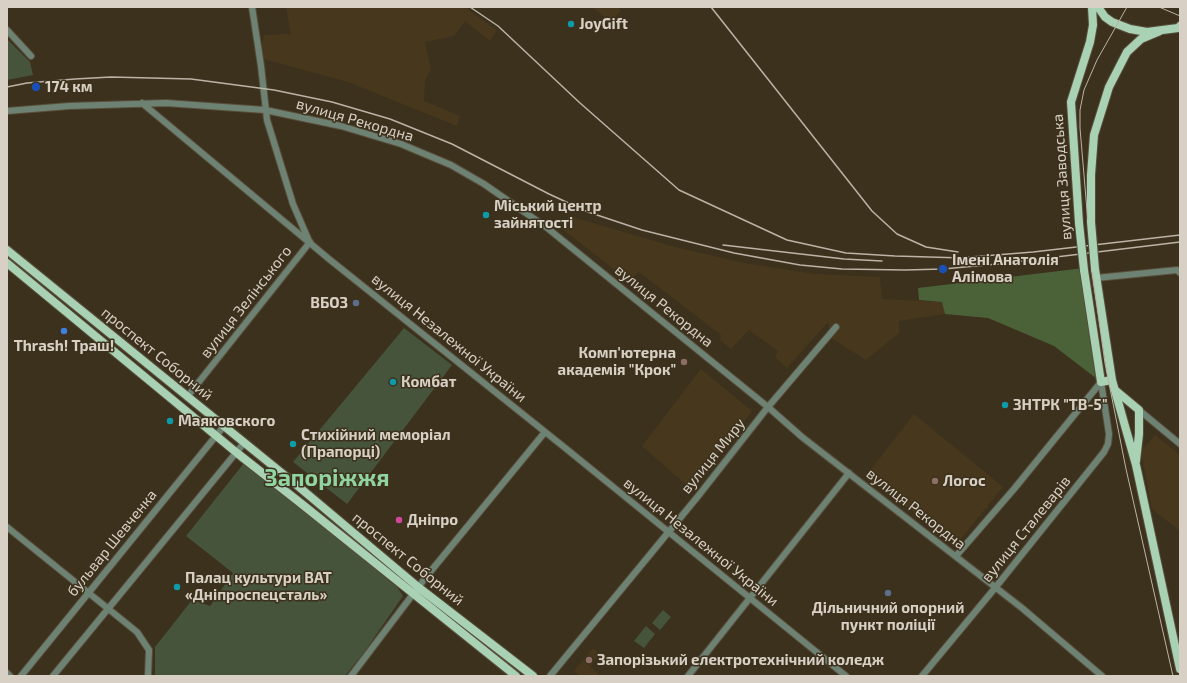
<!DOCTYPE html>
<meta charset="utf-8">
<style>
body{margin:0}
#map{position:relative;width:1187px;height:683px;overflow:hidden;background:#3c311d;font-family:"Exo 2",sans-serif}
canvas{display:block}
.frame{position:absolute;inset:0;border:8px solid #d8d0c4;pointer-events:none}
</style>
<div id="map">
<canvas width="1187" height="683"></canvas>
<div class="frame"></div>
</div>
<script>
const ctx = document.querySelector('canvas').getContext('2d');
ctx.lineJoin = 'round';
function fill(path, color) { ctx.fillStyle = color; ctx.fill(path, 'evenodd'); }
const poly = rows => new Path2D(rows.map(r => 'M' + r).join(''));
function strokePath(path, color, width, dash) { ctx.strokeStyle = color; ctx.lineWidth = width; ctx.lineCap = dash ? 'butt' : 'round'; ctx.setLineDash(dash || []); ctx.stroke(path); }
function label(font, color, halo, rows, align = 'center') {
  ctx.font = font + ' "Exo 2",sans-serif'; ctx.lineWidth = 3; ctx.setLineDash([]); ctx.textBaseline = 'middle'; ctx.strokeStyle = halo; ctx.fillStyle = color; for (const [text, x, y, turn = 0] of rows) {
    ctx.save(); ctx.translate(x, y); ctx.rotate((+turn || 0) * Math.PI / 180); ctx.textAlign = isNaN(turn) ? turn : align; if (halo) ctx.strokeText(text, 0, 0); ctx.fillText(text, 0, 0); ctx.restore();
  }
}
fill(poly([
 [286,7,464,7,497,30,490,41,465,21,454,36,425,42,431,70,425,80,424,101,460,116,457,126,348,82,263,59,261,49,264,35,291,34],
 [592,7,617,7,621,10,611,22],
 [569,216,675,247,744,263,815,274,880,277,882,299,942,302,945,314,899,321,899,333,866,360,831,338,828,322,787,368,775,357,778,351,749,330,731,349,720,340,721,335,639,272,629,281,561,228],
 [701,369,752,411,690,488,642,446],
 [914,414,1003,487,956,545,866,476],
 [1155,435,1180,455,1180,531,1152,509,1141,451],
 [593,648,600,654,590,667,601,676,580,676,574,671]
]), '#47381d');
fill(poly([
 [7,39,30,62,33,75,7,80],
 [404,328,452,365,347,504,293,462],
 [244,463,301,507,397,587,403,596,365,651,345,676,155,676,155,647,192,600,210,606,233,573,186,536],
 [663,610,671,617,660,630,652,623],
 [646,626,655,634,644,648,634,641]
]), '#46543b');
fill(poly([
 [1084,268,1101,382,1054,346,988,318,945,314,942,302,919,300,918,288]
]), '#4b6138');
const minor = poly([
 [252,7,261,66,267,120,293,204,309,241],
 [7,30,31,56],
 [142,103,329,259,564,447,846,676],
 [7,111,69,106,166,103,265,110,341,126,401,144,451,165,484,184,546,227,768,407,802,437,1022,608,1102,676],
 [1096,278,1177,270,1180,273],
 [187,397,310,242],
 [1139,410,1180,444],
 [7,527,137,632,149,650,148,676],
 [956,556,1014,489,1101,382],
 [7,673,10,676],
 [21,676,224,426],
 [53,676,244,443],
 [351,676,426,577,545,432],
 [550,676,699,495,768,407,836,327],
 [688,676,849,473],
 [922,676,995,588,1104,452,1108,444,1109,434,1101,382]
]);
const major = poly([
 [1098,7,1105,17,1112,22,1130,29,1147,32,1178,28,1180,26],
 [1091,222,1091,175,1094,135,1109,87,1127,52,1141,39,1160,31],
 [1079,223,1071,102,1090,42,1093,25,1092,7],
 [7,250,299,487,418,587,533,676],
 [7,263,237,453,303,505,516,676],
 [1095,269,1112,380],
 [1084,270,1101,382,1112,380,1136,465,1180,669],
 [1115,390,1139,410,1139,434,1136,461]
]);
strokePath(minor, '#584e3b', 8);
strokePath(major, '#584e3b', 10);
strokePath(minor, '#6e8274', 6);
strokePath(major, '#a9d1b4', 8);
strokePath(poly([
 [1127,7,1097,60,1084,90,1080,110,1080,128,1092,270,1105,363,1126,469,1173,676],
 [1159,7,1180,16]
]), '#bcb3a6', 1);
strokePath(poly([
 [470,7,498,26,580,103,679,190,787,240,846,253,895,256,963,258],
 [711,7,872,211,897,234,926,247,958,252],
 [7,87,27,83,75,79,111,77,191,79,274,90,332,102,390,119,452,144,549,194,588,212,642,230,734,253,800,265,842,269,905,270,943,269,998,264,1180,242],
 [723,245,844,259,882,261],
 [958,258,1033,252,1180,235]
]), '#bcb3a6', 1.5);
const majorBridge = poly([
 [1091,222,1095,269],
 [1079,223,1084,270]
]);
strokePath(majorBridge, '#584e3b', 10, []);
strokePath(majorBridge, '#a9d1b4', 8);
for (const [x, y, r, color] of [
 [571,24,4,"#0f9aa8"],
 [36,87,5,"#1a4fb4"],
 [486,215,4,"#0f9aa8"],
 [943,269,5,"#1a4fb4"],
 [356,303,4,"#5c6f8a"],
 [64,331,4,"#3f7fe0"],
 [684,362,4,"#8d6e63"],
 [393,382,4,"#0f9aa8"],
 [1005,405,4,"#0f9aa8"],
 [170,421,4,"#0f9aa8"],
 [293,444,4,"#0f9aa8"],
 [935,481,4,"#8d6e63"],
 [399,520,4,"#d1479c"],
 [177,587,4,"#0f9aa8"],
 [888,593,4,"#5c6f8a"],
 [589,660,4,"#8d6e63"]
]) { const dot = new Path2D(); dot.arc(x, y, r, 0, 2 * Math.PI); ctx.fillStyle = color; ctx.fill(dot); strokePath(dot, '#3c311d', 1.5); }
label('bold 15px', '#d8d0c4', '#3c311d', [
 ["JoyGift",579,24],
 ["174 км",45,87],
 ["Міський центр",494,206],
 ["зайнятості",494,223],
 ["Імені Анатолія",952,260],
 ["Алімова",952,277],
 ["ВБОЗ",348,303,"right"],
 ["Thrash! Траш!",64,346,"center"],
 ["Комп'ютерна",676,353,"right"],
 ["академія \"Крок\"",676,370,"right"],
 ["Комбат",401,382],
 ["ЗНТРК \"ТВ-5\"",1013,405],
 ["Маяковского",178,421],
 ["Стихійний меморіал",301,435],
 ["(Прапорці)",301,452],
 ["Логос",943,481],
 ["Дніпро",407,520],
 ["Палац культури ВАТ",185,578],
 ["«Дніпроспецсталь»",185,595],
 ["Дільничний опорний",888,608,"center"],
 ["пункт поліції",888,625,"center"],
 ["Запорізький електротехнічний коледж",597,660]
], 'left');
label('15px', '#d8d0c4', '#3c311d', [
 ["вулиця Рекордна",355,120,16],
 ["вулиця Заводська",1062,177,-94],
 ["вулиця Зелінського",246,302,-52],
 ["вулиця Рекордна",664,306,39],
 ["вулиця Незалежної України",449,338,39],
 ["проспект Соборний",157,354,39],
 ["вулиця Миру",713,456,-51],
 ["вулиця Рекордна",916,509,38],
 ["вулиця Сталеварів",1026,529,-51],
 ["вулиця Незалежної України",701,542,39],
 ["бульвар Шевченка",112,543,-51],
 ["проспект Соборний",408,559,39]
]);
label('bold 23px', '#90d4a2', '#3c311d', [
 ["Запоріжжя",327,478]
]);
</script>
